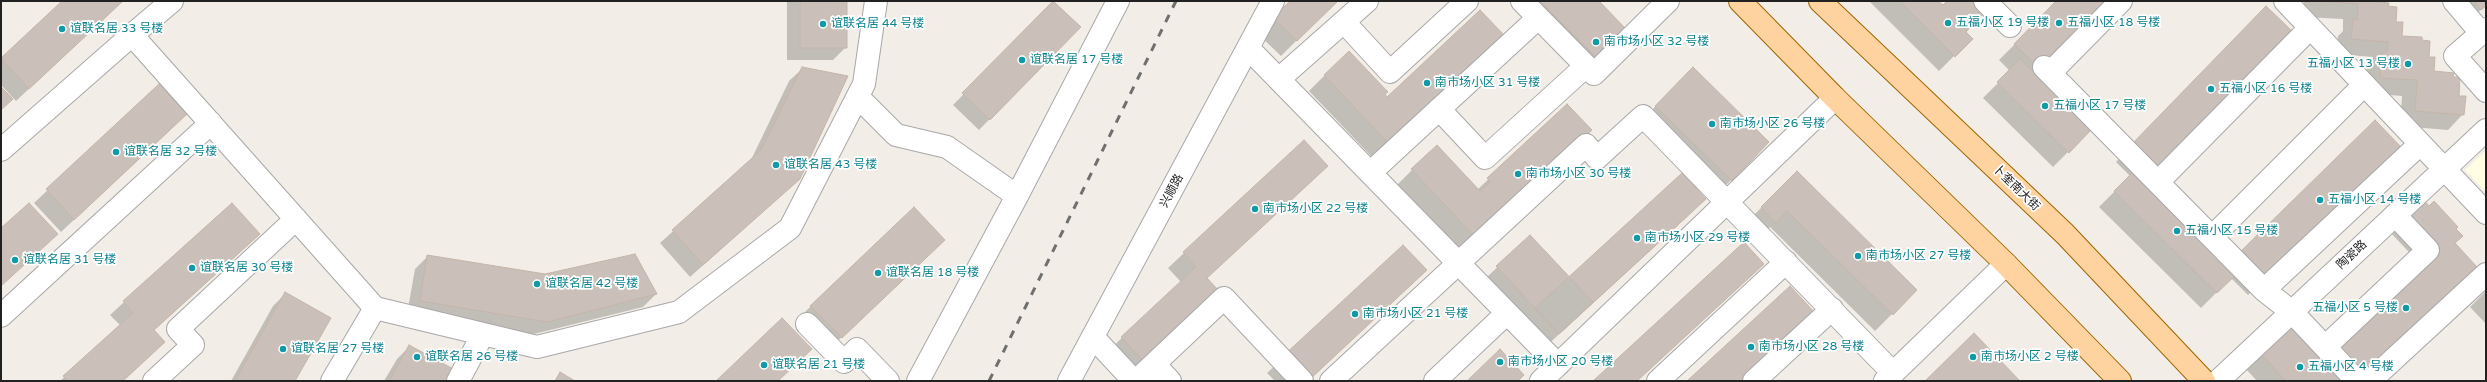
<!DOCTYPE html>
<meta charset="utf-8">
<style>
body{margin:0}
#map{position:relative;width:2487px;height:382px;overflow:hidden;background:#f2eee7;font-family:"Varela Round",sans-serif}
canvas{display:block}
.frame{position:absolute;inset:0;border:2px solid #212121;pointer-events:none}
</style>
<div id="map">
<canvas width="2487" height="382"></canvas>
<div class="frame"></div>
</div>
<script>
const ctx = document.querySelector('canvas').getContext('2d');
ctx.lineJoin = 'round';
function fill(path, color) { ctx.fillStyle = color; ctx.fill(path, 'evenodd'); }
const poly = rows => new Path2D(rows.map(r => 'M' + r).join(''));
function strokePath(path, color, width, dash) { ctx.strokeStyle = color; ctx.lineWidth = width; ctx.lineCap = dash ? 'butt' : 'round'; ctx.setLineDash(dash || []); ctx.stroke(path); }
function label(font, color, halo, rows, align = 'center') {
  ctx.font = font + ' "Varela Round","Noto Sans SC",sans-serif'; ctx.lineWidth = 3.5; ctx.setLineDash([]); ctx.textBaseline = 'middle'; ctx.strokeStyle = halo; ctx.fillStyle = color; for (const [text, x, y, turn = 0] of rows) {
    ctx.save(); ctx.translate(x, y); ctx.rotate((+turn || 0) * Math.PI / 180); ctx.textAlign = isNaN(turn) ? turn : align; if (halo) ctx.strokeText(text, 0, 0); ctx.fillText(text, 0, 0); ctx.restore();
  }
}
fill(poly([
 [2486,150,2486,192,2465,170]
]), '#fffee3');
fill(poly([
 [63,1,122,1,16,101,1,85,1,59],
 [787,1,846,1,846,47,833,60,787,60],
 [1291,1,1336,1,1281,56,1258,34],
 [1510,1,1597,1,1624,28,1580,72],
 [1869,1,1937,1,1943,7,1948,1,1971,1,1964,32,1971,39,1939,71],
 [2058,1,2102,1,2032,72,2091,129,2053,167,1983,98,2010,71,1999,60],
 [2304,1,2368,1,2387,7,2401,37,2428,58,2433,72,2452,78,2463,114,2448,130,2400,126,2402,96,2365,93,2367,68,2372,63,2373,57,2336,54,2338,36,2343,31,2343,19,2303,17],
 [2447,1,2486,1,2486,5,2465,25],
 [1054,2,1080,27,979,130,953,105],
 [2251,23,2146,180,2230,263,2385,162,2248,295,2231,278,2201,308,2099,207,2130,176,2116,162],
 [1502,35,1373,158,1309,91,1325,75,1383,94,1387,98],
 [802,69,786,191,690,277,660,243,750,162,789,81],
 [1693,69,1731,180,1714,197,1639,123],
 [159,85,173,127,61,232,34,203],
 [1567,105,1460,253,1397,185,1412,170,1477,190],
 [1304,141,1206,278,1218,291,1127,375,1106,353,1181,282,1168,268],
 [1797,172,1916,290,1875,331,1770,227,1759,238,1745,224],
 [232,204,259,234,153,331,164,342,122,381,60,381,121,326,110,315],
 [1688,216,1542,350,1486,278,1530,236,1569,278],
 [2404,216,2453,244,2355,381,2257,381,2245,368,2260,353,2323,363,2423,267,2389,231],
 [931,253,828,350,798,319,811,306],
 [428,256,656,294,643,307,534,334,407,314,415,269],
 [1426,270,1308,381,1275,381,1267,373,1283,358],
 [2486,291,2486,324,2470,307],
 [286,293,294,381,231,381,273,306],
 [410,346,447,381,384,381,397,359]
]), '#0003');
const building = poly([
 [62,1,123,1,29,89,1,58,62,1],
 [800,1,847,1,847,48,800,48,800,1],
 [1053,1,1081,27,990,120,962,93,1053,1],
 [1290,1,1338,1,1297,41,1273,18,1290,1],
 [1540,1,1599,1,1625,28,1596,57,1540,1],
 [1900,1,1938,1,1943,5,1947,1,1972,1,1984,13,1966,32,1973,39,1955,57,1900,1],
 [2056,1,2104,1,2038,68,2014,44,2056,1],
 [2318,1,2369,1,2389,3,2388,6,2397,7,2396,22,2403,22,2402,36,2422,37,2422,40,2430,41,2429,57,2435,57,2434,71,2454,73,2453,77,2460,77,2459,96,2466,96,2464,115,2415,111,2417,80,2380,78,2382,52,2387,52,2388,42,2351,39,2353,19,2357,20,2358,4,2318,1],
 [2474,1,2486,1,2486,6,2481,10,2474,1],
 [2266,6,2292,31,2157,171,2130,146,2266,6],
 [1480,10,1504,35,1389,144,1324,75,1349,51,1388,92,1385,94,1387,97,1480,10],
 [2020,59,2092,129,2069,153,1997,82,2020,59],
 [802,67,848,76,800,179,703,265,672,230,761,150,802,67],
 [1693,67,1769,142,1732,181,1655,106,1693,67],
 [159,84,187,114,74,220,46,189,159,84],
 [1,87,13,99,1,110,1,87],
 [1567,104,1592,130,1476,238,1411,169,1437,145,1480,191,1490,182,1487,178,1567,104],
 [2375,120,2401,147,2264,280,2238,254,2375,120],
 [1304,140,1328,166,1207,278,1219,291,1143,361,1121,337,1196,267,1183,252,1304,140],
 [2136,169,2240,271,2217,293,2114,191,2136,169],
 [1797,171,1917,290,1893,315,1787,211,1776,223,1761,207,1797,171],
 [1682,173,1706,199,1559,334,1535,308,1682,173],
 [2422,198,2429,206,2434,201,2458,227,2456,229,2463,236,2455,243,2477,267,2361,375,2336,348,2438,252,2404,215,2422,198],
 [29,203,58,234,1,286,1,228,29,203],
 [232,203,260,234,154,330,165,342,123,381,68,381,63,376,133,313,123,301,232,203],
 [914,207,945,240,842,338,810,306,914,207],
 [1530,235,1593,302,1559,334,1496,266,1530,235],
 [1744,242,1764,264,1637,381,1593,381,1744,242],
 [1403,245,1427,270,1308,381,1282,357,1403,245],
 [635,254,657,294,547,322,420,301,427,255,545,274,635,254],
 [1790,286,1815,313,1742,381,1687,381,1790,286],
 [285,292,331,318,295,381,235,381,285,292],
 [782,318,812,349,778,381,716,381,782,318],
 [2289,325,2341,381,2286,381,2259,352,2289,325],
 [1974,333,2020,381,1925,381,1974,333],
 [409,345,455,370,448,381,389,381,409,345],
 [1500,349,1524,375,1518,381,1467,381,1500,349],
 [560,372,575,381,555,381,560,372]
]);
fill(building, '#cac0b9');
strokePath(building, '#c5b4a8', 1);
const minor = poly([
 [172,1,132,35,375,308],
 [1522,1,1594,74,1668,1],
 [1985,1,2010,26],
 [2285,1,2486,213],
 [2454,1,2481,33],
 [1344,22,1390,72,1467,1],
 [2486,29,2455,56,2486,91],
 [1249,49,1558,365],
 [2044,67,2264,290,2292,312,2325,347,2428,250,2395,215],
 [2050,73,2121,1],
 [1279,79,1367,1],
 [858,97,896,135,947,147,1017,196],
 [1439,109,1485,158,1586,66],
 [1,150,132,35],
 [1370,173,1538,18],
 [2158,182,2310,28],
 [2212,237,2364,85],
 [2264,290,2420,144],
 [1,316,211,123],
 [807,324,844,362,857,349,888,381],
 [1093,337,1134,381],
 [2325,347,2357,381],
 [1154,364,1170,381],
 [154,381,193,345,178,329,296,219],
 [332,381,375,308,537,347,679,312,790,228,864,84,876,1],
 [458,381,483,334],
 [918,381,1017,196,1118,1],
 [1069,381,1273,1],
 [1136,381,1224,298,1302,381],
 [1331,381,1586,145,1597,158,1643,116,1893,373],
 [1435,381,1507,313],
 [1541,381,1835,98],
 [1658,381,1786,262],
 [1754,381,1832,309],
 [1885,381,2006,264],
 [2218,381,2486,130],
 [2370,381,2486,274]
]);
const major = poly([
 [1740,1,1835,98,2006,264,2120,381],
 [1820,1,2065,234,2204,381]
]);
strokePath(minor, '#a8a8a8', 24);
strokePath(major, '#9e6500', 24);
strokePath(minor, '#fff', 22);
strokePath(major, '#ffd39f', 22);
strokePath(poly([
 [989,381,1176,1]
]), '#6f6f6f', 3, [8, 8]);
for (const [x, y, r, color] of [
 [1948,23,4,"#0f9aa8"],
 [2059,23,4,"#0f9aa8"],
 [823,24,4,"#0f9aa8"],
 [62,29,4,"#0f9aa8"],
 [1596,42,4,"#0f9aa8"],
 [1022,60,4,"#0f9aa8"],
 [2408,64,4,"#0f9aa8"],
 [1427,83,4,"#0f9aa8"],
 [2211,89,4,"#0f9aa8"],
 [2045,106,4,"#0f9aa8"],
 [1712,124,4,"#0f9aa8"],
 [116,152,4,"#0f9aa8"],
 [776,165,4,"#0f9aa8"],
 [1518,174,4,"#0f9aa8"],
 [2320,200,4,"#0f9aa8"],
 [1255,209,4,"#0f9aa8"],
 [2177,231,4,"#0f9aa8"],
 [1637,238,4,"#0f9aa8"],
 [1858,256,4,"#0f9aa8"],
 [15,260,4,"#0f9aa8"],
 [192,268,4,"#0f9aa8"],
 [878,273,4,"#0f9aa8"],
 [537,284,4,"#0f9aa8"],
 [2406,308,4,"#0f9aa8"],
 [1355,314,4,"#0f9aa8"],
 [1751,347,4,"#0f9aa8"],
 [283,349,4,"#0f9aa8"],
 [417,357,4,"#0f9aa8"],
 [1973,357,4,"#0f9aa8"],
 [1500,362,4,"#0f9aa8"],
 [764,365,4,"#0f9aa8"],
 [2300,367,4,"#0f9aa8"]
]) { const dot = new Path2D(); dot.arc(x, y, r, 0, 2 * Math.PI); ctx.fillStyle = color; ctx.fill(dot); strokePath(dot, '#fff', 1.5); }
label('12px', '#0d838f', '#fff', [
 ["五福小区 19 号楼",1956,23],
 ["五福小区 18 号楼",2067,23],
 ["谊联名居 44 号楼",831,24],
 ["谊联名居 33 号楼",70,29],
 ["南市场小区 32 号楼",1604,42],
 ["谊联名居 17 号楼",1030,60],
 ["五福小区 13 号楼",2400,64,"right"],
 ["南市场小区 31 号楼",1435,83],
 ["五福小区 16 号楼",2219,89],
 ["五福小区 17 号楼",2053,106],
 ["南市场小区 26 号楼",1720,124],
 ["谊联名居 32 号楼",124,152],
 ["谊联名居 43 号楼",784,165],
 ["南市场小区 30 号楼",1526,174],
 ["五福小区 14 号楼",2328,200],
 ["南市场小区 22 号楼",1263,209],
 ["五福小区 15 号楼",2185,231],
 ["南市场小区 29 号楼",1645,238],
 ["南市场小区 27 号楼",1866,256],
 ["谊联名居 31 号楼",23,260],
 ["谊联名居 30 号楼",200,268],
 ["谊联名居 18 号楼",886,273],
 ["谊联名居 42 号楼",545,284],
 ["五福小区 5 号楼",2398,308,"right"],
 ["南市场小区 21 号楼",1363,314],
 ["南市场小区 28 号楼",1759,347],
 ["谊联名居 27 号楼",291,349],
 ["谊联名居 26 号楼",425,357],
 ["南市场小区 2 号楼",1981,357],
 ["南市场小区 20 号楼",1508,362],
 ["谊联名居 21 号楼",772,365],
 ["五福小区 4 号楼",2308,367]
], 'left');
label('12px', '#212121', '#fff', [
 ["卜奎南大街",2016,188,44],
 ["兴顺路",1172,191,-62],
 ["陶瓷路",2352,255,-43]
]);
</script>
